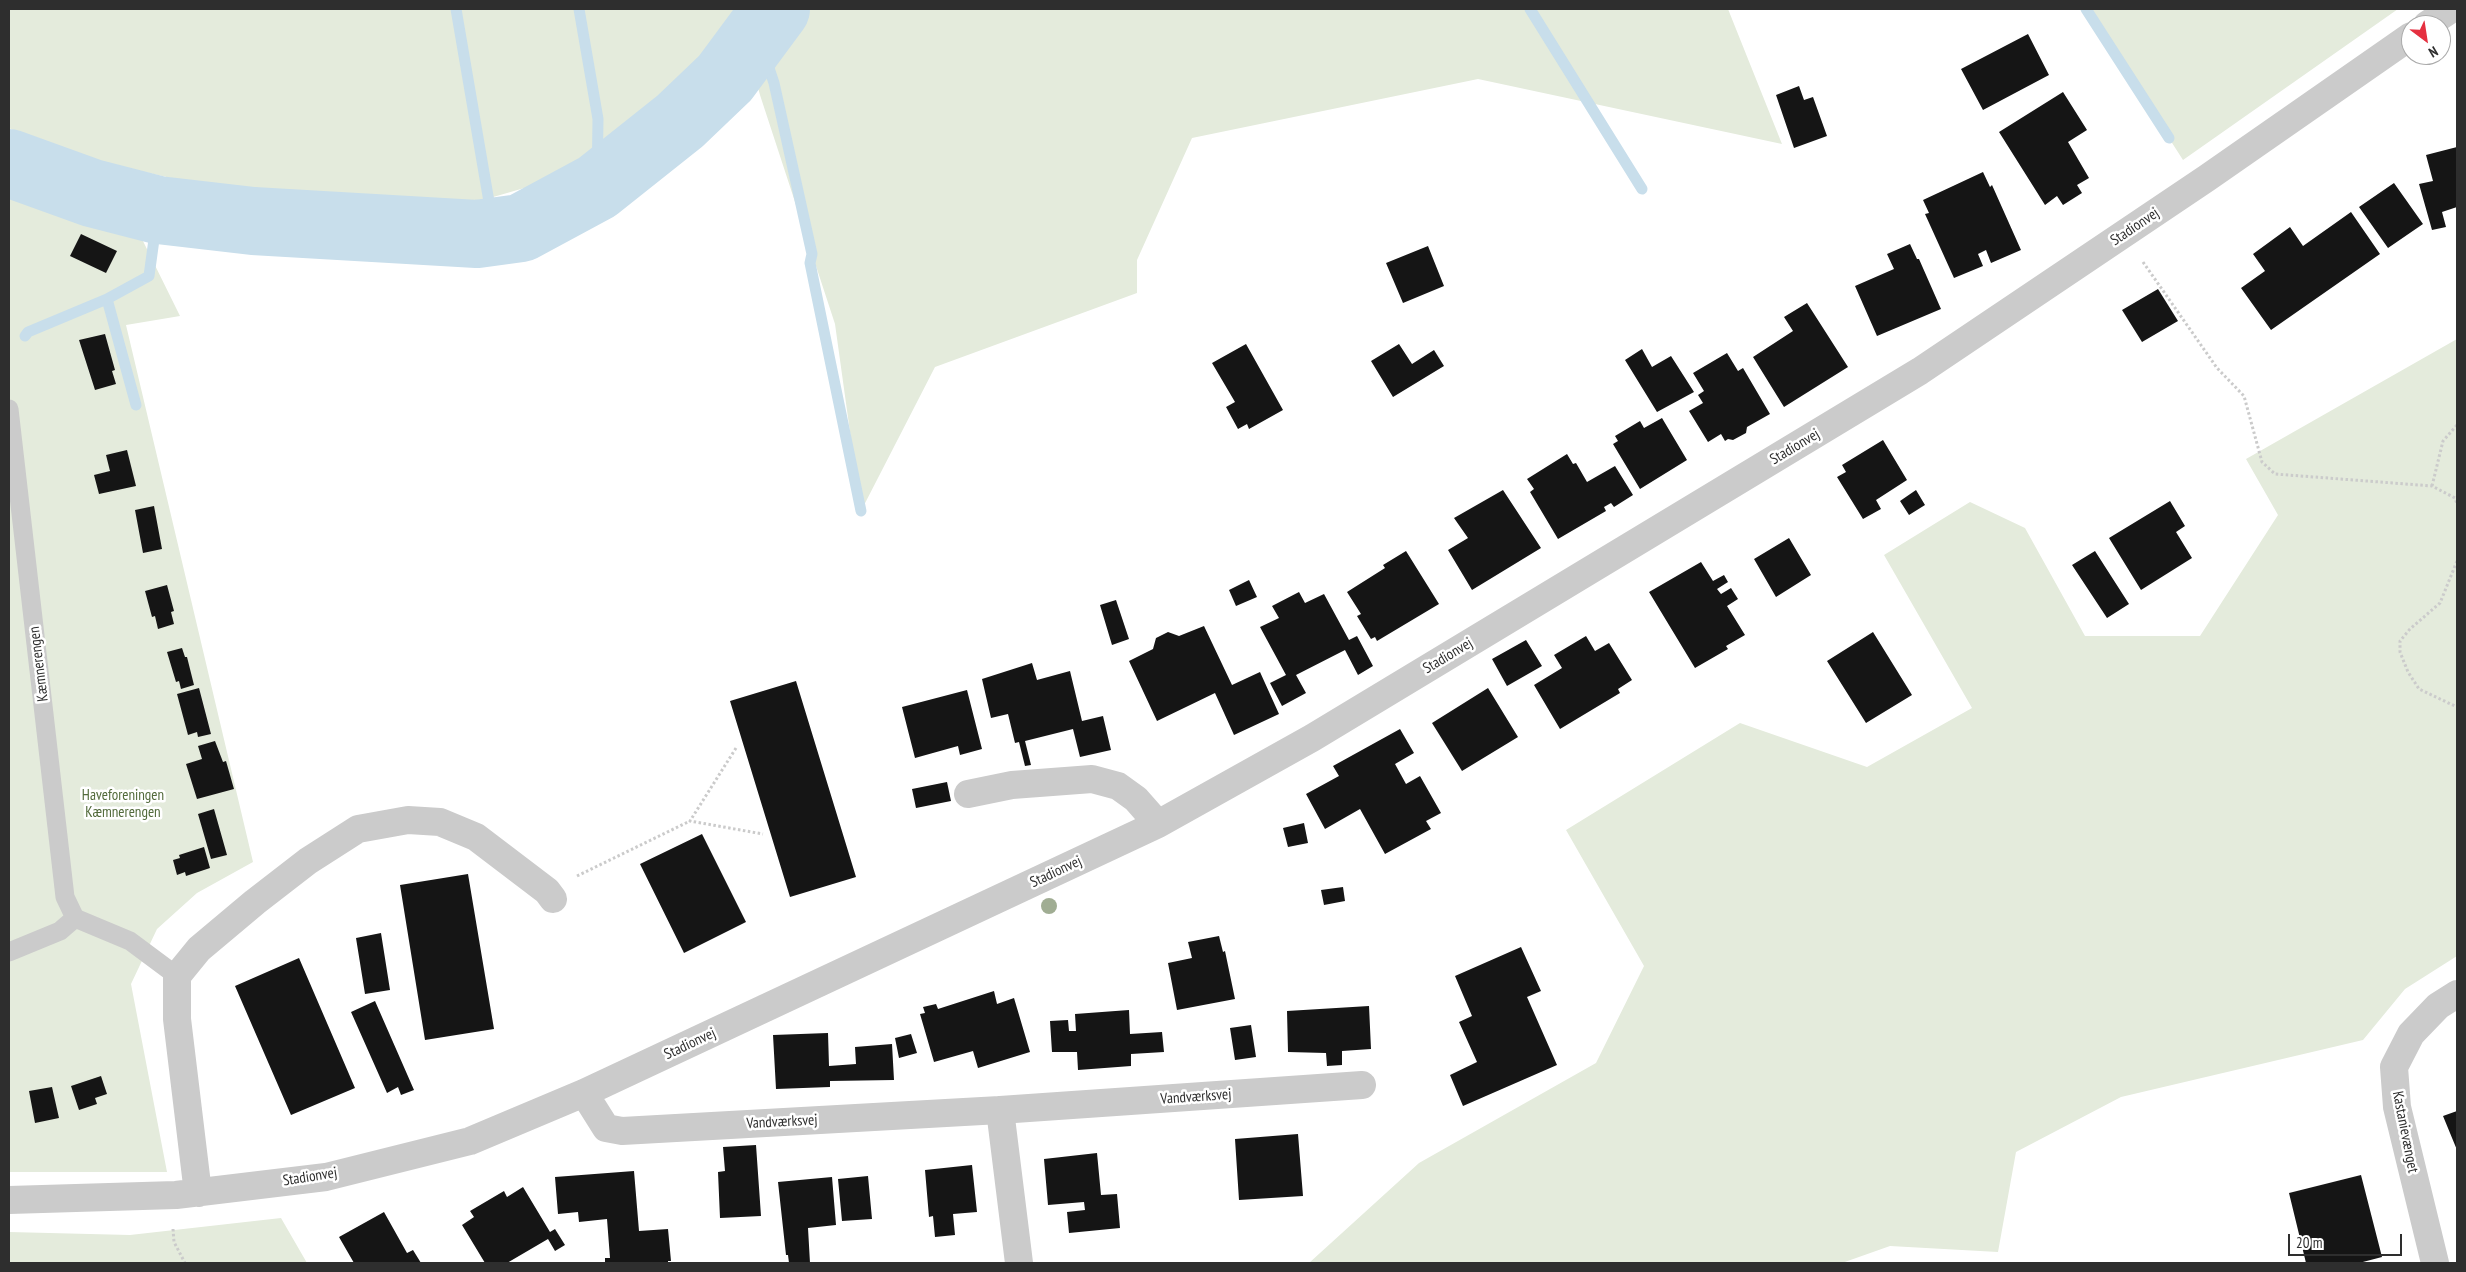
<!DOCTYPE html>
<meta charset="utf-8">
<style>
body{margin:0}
#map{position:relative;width:2466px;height:1272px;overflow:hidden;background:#fff;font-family:"PT Sans Narrow",sans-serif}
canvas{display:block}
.frame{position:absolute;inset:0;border:10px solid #2e2e2e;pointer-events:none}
.north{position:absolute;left:2401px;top:15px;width:50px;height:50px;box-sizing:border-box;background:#fff;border:1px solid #ababab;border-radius:50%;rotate:149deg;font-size:14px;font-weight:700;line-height:20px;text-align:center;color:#2e2e2e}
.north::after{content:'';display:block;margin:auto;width:18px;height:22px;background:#e53040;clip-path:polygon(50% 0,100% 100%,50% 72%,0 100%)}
.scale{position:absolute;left:2288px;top:1234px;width:114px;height:22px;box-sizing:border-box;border:2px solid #2e2e2e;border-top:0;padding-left:6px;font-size:15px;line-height:18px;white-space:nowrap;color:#2e2e2e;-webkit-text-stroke:4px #fff;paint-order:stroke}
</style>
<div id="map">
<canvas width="2466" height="1272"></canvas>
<div class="frame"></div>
<div class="north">N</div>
<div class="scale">20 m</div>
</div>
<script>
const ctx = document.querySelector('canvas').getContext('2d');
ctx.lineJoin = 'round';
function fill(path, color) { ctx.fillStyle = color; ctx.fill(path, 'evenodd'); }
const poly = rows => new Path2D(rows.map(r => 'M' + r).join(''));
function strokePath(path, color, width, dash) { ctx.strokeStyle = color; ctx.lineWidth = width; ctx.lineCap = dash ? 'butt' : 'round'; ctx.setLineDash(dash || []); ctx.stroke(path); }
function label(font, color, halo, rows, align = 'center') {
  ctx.font = font + ' "PT Sans Narrow",sans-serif'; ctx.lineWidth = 5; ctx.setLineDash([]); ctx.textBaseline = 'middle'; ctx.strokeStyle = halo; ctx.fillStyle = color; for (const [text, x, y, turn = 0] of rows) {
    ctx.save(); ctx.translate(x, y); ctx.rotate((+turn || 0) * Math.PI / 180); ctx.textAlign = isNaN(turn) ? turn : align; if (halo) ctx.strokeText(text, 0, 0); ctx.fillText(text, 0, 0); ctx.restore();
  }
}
fill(poly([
 [9,9,1728,9,1782,144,1478,79,1192,138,1137,260,1137,293,935,367,861,511,835,324,760,95,739,18,617,139,552,180,469,204,201,185,80,157,28,138,9,128],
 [2086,9,2398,9,2183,160],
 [9,178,141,237,180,316,126,325,253,862,197,893,157,929,131,984,167,1172,9,1172],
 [2457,339,2457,956,2405,989,2363,1040,2121,1097,2016,1152,1998,1252,1890,1246,1842,1263,1309,1263,1419,1163,1596,1063,1644,966,1566,830,1740,723,1867,767,1972,708,1884,555,1970,502,2025,528,2085,636,2200,636,2278,515,2246,459],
 [281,1218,307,1263,9,1263,9,1232,130,1235]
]), '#e4ebdc');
strokePath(poly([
 [456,9,494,231],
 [579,9,598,119,597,187],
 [1530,9,1642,189],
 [2086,9,2169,138],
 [758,35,774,83,812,254,810,263,861,511],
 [107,299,136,405],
 [25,336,28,332,107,299,149,276,158,210]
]), '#c8deeb', 11);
strokePath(poly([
 [9,163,92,193,158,210,253,221,477,234,521,228,597,187,680,121,725,78,776,9]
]), '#c8deeb', 68);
fill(poly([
 [2028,34,2049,75,1983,110,1961,69],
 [1799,86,1804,100,1813,97,1827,136,1794,148,1776,95],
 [2063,92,2087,130,2068,142,2089,178,2077,185,2082,193,2063,205,2057,196,2045,205,1999,132],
 [2457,147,2457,207,2442,212,2446,227,2432,230,2419,184,2433,181,2426,155],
 [1983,172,1990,187,1992,185,2021,250,1991,263,1986,250,1978,254,1983,266,1954,278,1925,214,1929,213,1923,200],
 [2394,183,2423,224,2388,248,2359,207],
 [2351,212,2380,254,2271,330,2241,288,2265,271,2253,254,2290,227,2303,246],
 [81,234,117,251,106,273,70,256],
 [1910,244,1917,259,1919,259,1941,309,1877,336,1855,286,1894,269,1887,254],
 [1428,246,1444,286,1403,303,1386,263],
 [2158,289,2178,321,2142,342,2122,310],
 [1807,303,1848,367,1784,407,1753,357,1793,331,1784,317],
 [105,334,115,370,112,371,116,384,95,390,79,340],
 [1246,344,1283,410,1249,429,1247,424,1238,429,1226,407,1235,402,1212,363],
 [1399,344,1412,364,1434,350,1444,366,1393,397,1371,361],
 [1642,349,1652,367,1671,356,1694,392,1657,412,1625,360],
 [1727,353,1738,371,1743,368,1770,414,1747,427,1746,433,1733,440,1728,439,1725,441,1721,434,1708,442,1689,411,1703,403,1698,395,1704,391,1693,373],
 [1662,418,1687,460,1640,489,1613,444,1618,441,1615,436,1640,421,1644,428],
 [1883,440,1907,480,1876,500,1881,509,1863,519,1837,477,1846,472,1842,465],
 [127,450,136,486,99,494,94,475,110,471,106,455],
 [1567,454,1573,464,1576,463,1587,482,1615,466,1633,495,1614,507,1611,503,1604,507,1606,511,1558,539,1530,492,1534,489,1527,479],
 [1503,490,1541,548,1472,590,1448,550,1468,538,1454,518],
 [1916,490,1925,505,1909,515,1900,501],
 [2170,501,2185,526,2176,532,2192,558,2141,590,2109,538],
 [154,506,162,549,143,553,135,510],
 [1789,538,1811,575,1776,597,1754,559],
 [1406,551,1439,604,1377,641,1375,637,1371,639,1357,616,1361,614,1347,592,1385,568,1383,565],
 [2095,551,2129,604,2107,618,2072,565],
 [1701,562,1713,581,1724,575,1728,582,1717,589,1721,594,1731,588,1738,599,1727,606,1745,635,1726,646,1728,649,1695,668,1649,592],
 [1249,580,1257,597,1236,606,1229,590],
 [167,585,174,611,171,612,174,624,158,629,155,616,152,617,145,591],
 [1299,592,1305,603,1324,594,1349,640,1357,636,1373,666,1358,675,1345,650,1296,675,1306,693,1282,706,1270,683,1286,675,1260,627,1279,618,1272,606],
 [1116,600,1129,639,1112,645,1100,605],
 [1204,626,1232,685,1260,672,1279,714,1234,735,1215,693,1157,721,1129,661,1153,649,1156,638,1168,632,1179,636],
 [1873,632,1912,695,1866,723,1827,661],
 [1586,636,1595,651,1609,643,1632,680,1618,689,1620,693,1560,729,1534,685,1562,668,1554,655],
 [1526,640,1542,666,1507,686,1492,659],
 [182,648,185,657,187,657,194,685,181,689,179,681,176,682,167,652],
 [1032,663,1037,680,1070,671,1082,721,1103,716,1111,750,1080,757,1073,729,1025,741,1031,765,1025,766,1019,742,1015,743,1008,714,991,718,982,679],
 [796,681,856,877,790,897,730,701],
 [199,688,211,734,198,737,197,732,188,735,177,694],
 [1488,688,1518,737,1462,771,1432,723],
 [967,690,982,749,960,755,958,746,915,758,902,707],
 [1400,729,1414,753,1395,764,1406,784,1420,776,1441,813,1426,821,1431,829,1385,854,1360,809,1325,829,1306,794,1339,776,1333,766],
 [215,741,223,762,226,761,234,789,197,799,186,764,202,759,198,746],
 [947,782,951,801,916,808,912,789],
 [214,809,227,855,211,859,198,814],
 [1304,823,1308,843,1288,847,1283,828],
 [702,834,746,922,684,953,640,864],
 [204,847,210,868,186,876,185,872,177,875,173,860,180,858,179,855],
 [468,874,494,1029,425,1040,400,885],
 [1343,887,1345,901,1324,905,1321,890],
 [381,933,390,990,365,994,356,938],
 [1219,936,1223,952,1225,951,1235,999,1177,1010,1168,963,1192,958,1188,942],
 [1521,947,1541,991,1527,997,1557,1065,1463,1106,1450,1075,1477,1062,1459,1022,1472,1016,1455,976],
 [299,958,355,1088,291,1115,235,986],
 [994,991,997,1004,1014,998,1030,1052,978,1068,973,1051,934,1062,920,1014,925,1013,923,1007,936,1004,938,1009],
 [375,1001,414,1090,401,1095,398,1087,387,1093,351,1012],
 [1369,1006,1371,1049,1342,1051,1342,1065,1327,1066,1326,1053,1288,1052,1287,1011],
 [1129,1010,1130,1034,1162,1032,1164,1052,1131,1054,1131,1066,1078,1070,1077,1052,1052,1052,1050,1021,1068,1020,1069,1031,1076,1031,1075,1014],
 [1251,1025,1256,1057,1235,1060,1230,1028],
 [828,1033,829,1066,856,1064,855,1047,892,1044,894,1080,830,1081,830,1087,776,1089,773,1035],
 [911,1034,917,1053,899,1058,895,1038],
 [101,1076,107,1094,95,1098,97,1104,79,1110,71,1086],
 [52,1087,59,1118,35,1123,29,1091],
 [2457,1111,2457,1150,2443,1116],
 [1298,1134,1303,1196,1239,1200,1235,1139],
 [756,1145,761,1216,720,1218,718,1172,725,1171,723,1147],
 [1097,1153,1101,1195,1117,1194,1120,1228,1069,1233,1067,1212,1085,1210,1084,1202,1048,1205,1044,1159],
 [972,1165,977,1212,953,1214,955,1235,935,1237,933,1216,929,1217,925,1170],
 [634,1171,639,1231,668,1229,671,1261,668,1261,668,1263,605,1263,605,1258,610,1258,607,1219,579,1222,578,1212,558,1214,555,1177],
 [2361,1175,2382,1257,2359,1263,2306,1263,2289,1193],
 [868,1176,872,1219,842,1221,838,1179],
 [832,1177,836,1225,808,1228,810,1263,789,1263,788,1255,786,1255,778,1182],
 [523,1187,550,1232,555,1229,565,1245,555,1251,548,1239,507,1263,485,1263,462,1225,474,1217,470,1211,504,1191,507,1197],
 [384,1212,407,1253,413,1250,421,1263,354,1263,339,1237]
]), '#151515');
strokePath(poly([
 [2143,262,2217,368,2244,396,2262,462,2275,474,2432,486,2455,498,2457,504],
 [2432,486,2443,441,2457,425],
 [2457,561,2440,603,2410,629,2400,641,2400,652,2408,672,2419,689,2457,707],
 [736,748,690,821,763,834],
 [577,876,690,821],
 [173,1229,174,1242,185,1263]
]), '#cbcbcb', 3, [2.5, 2.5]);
strokePath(poly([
 [9,409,65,897,75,918,130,941,177,976],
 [9,952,60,931,75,918]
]), '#cbcbcb', 19);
strokePath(poly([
 [2427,25,2451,9],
 [968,794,1012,785,1092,779,1118,786,1136,799,1158,824],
 [584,1093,606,1128,622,1131,1000,1110,1362,1085],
 [1000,1110,1019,1263],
 [198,1193,177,1019,177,976,199,949,255,902,308,861,358,829,408,820,440,822,476,837,547,891,553,899],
 [9,1200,176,1195,326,1177,470,1141,584,1093,1158,824,1312,738,1920,371,2207,178,2411,36],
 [2435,1263,2397,1107,2394,1067,2411,1034,2438,1006,2457,994]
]), '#cbcbcb', 28);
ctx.fillStyle = '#a0ad93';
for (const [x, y] of [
 [1049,906]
]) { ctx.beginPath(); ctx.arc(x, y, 8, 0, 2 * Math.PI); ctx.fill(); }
label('15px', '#2e2e2e', '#fff', [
 ["Stadionvej",2135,227,-34],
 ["Stadionvej",1795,447,-31],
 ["Stadionvej",1448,656,-31],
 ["Kæmnerengen",39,664,-97],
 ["Stadionvej",1056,872,-25],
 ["Stadionvej",690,1044,-25],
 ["Vandværksvej",1196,1097,-4],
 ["Vandværksvej",782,1122,-3],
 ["Kastanievænget",2405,1132,79],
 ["Stadionvej",310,1177,-9]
]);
label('15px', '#526a3b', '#fff', [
 ["Haveforeningen",123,796],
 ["Kæmnerengen",123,813]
]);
</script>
